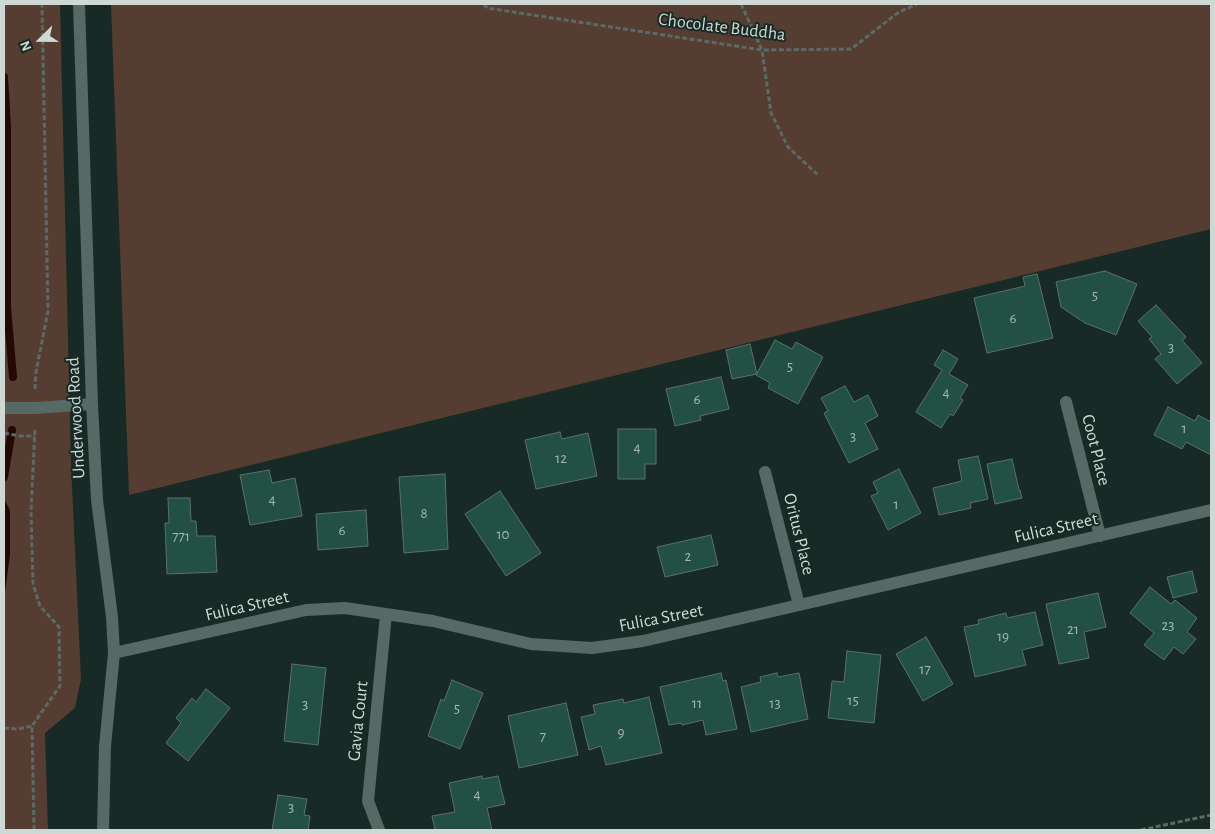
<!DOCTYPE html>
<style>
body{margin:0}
#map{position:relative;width:1215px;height:834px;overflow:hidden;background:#182a25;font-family:"Alegreya Sans",sans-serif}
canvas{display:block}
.frame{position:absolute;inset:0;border:5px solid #ced9d5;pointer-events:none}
.north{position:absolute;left:15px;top:15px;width:50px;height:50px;-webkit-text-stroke:4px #182a25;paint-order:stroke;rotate:248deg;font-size:14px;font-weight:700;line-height:20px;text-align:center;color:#ced9d5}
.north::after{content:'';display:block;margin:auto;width:18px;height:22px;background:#ced9d5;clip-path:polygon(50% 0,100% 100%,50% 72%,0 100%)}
</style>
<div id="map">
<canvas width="1215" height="834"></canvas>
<div class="frame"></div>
<div class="north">N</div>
</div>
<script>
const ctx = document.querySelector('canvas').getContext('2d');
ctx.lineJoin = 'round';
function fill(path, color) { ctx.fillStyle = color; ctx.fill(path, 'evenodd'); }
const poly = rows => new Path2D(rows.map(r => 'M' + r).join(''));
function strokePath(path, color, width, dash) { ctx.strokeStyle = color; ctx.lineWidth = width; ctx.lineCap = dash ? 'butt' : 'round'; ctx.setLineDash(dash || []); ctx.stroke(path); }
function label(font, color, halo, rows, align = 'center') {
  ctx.font = font + ' "Alegreya Sans",sans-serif'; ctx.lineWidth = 4; ctx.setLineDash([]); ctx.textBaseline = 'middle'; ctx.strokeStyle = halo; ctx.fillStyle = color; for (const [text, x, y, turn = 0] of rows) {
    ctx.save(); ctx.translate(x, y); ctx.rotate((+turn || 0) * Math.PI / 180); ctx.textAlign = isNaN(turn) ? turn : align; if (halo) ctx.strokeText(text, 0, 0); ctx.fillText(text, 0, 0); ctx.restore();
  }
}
fill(poly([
 [4,4,60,4,71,465,81,679,75,708,45,733,48,830,4,830],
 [111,4,1211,4,1211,229,129,495]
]), '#553d31');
fill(poly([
 [4,499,10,510,10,555,4,599]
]), '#240900');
strokePath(poly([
 [4,77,7,127,7,307,13,377],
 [4,477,12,430]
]), '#240900', 8);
const building = poly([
 [1105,271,1137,284,1116,335,1085,323,1061,307,1056,282,1105,271],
 [1037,274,1053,338,987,353,974,298,1025,286,1023,277,1037,274],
 [1156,305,1186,337,1182,340,1202,363,1177,384,1155,359,1161,354,1149,339,1152,337,1138,321,1156,305],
 [775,340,792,349,796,342,823,357,798,404,768,388,770,383,756,375,775,340],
 [750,344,757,374,732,379,726,350,750,344],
 [943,350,958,359,949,374,968,385,960,398,963,400,953,416,950,414,941,428,916,412,942,370,934,365,943,350],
 [721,377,729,409,700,416,701,420,675,426,666,389,721,377],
 [845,386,854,402,868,395,878,416,865,423,878,449,849,463,824,413,828,411,821,398,845,386],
 [1168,407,1195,421,1198,415,1211,422,1211,455,1186,442,1182,449,1154,435,1168,407],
 [618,429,656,429,656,464,645,464,645,479,618,479,618,429],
 [560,432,562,439,588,433,597,476,536,489,525,440,560,432],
 [978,456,988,499,970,503,971,508,939,515,933,488,962,481,958,460,978,456],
 [1012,459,1019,490,1020,490,1022,498,995,504,987,464,1012,459],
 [899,469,921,513,888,530,871,496,878,493,873,482,899,469],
 [269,470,272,483,295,478,302,516,250,525,240,475,269,470],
 [445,474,448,549,404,553,399,477,445,474],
 [500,491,541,553,506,576,465,514,500,491],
 [168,498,190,498,191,521,196,521,197,536,215,536,217,572,167,574,165,523,169,523,168,498],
 [366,510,368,546,318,550,316,514,366,510],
 [711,535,718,565,665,577,657,547,711,535],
 [1192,571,1197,592,1173,598,1167,577,1192,571],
 [1150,587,1171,604,1175,600,1197,618,1187,632,1196,639,1183,654,1174,647,1164,660,1144,645,1154,633,1130,613,1150,587],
 [1098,593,1106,627,1084,632,1089,658,1059,664,1046,604,1098,593],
 [1035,612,1043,645,1022,650,1026,665,975,677,964,627,979,624,978,620,1006,613,1007,618,1035,612],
 [926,637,953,684,923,701,896,654,926,637],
 [847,651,881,655,874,723,828,718,832,681,844,682,847,651],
 [292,664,326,668,318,745,284,741,292,664],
 [721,673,723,681,726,680,737,729,706,735,703,720,682,725,681,723,669,725,660,687,721,673],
 [777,673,778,677,799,673,808,719,751,732,741,687,761,682,760,677,777,673],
 [452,680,483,693,460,749,428,736,441,699,444,701,452,680],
 [206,689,230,708,188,761,166,743,181,723,176,718,192,698,196,702,206,689],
 [649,697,662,753,606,765,601,746,589,750,581,717,595,714,593,705,623,699,624,703,649,697],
 [566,703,578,755,519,768,508,716,566,703],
 [482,776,482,779,498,776,505,804,487,808,492,830,435,830,432,816,455,812,449,783,482,776],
 [278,795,307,799,304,815,310,816,308,830,272,830,278,795]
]);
fill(building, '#235045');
strokePath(building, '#5c706b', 1);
strokePath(poly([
 [484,4,487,8,762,50,851,49,899,12,917,4],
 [741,4,762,50,771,113,788,147,819,176],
 [35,389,36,372,48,311,42,4],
 [4,433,20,436,35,436],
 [4,728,18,729,32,726],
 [34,830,32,726,60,686,59,627,40,606,33,584,31,512,35,428],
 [1141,830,1211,815]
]), '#5a6a65', 3, [5, 2.5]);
strokePath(poly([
 [79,4,92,404,97,500,112,617,114,653,105,746,103,830],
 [1066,402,1100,536],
 [4,408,35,408,92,404],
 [765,472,799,605],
 [114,653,306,610,345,608,433,621,531,644,592,648,643,641,1211,510],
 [379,830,368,801,386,614]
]), '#576964', 12);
label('15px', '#a3b7b1', null, [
 ["5",1095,295],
 ["6",1013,318],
 ["3",1171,347],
 ["5",790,366],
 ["4",946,392],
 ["6",697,399],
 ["1",1184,428],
 ["3",853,436],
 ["4",637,447],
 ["12",561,458],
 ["4",272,499],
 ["1",896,504],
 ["8",424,513],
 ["6",342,530],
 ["10",503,534],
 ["771",181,536],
 ["2",688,556],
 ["23",1168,625],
 ["21",1073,629],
 ["19",1003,636],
 ["17",925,669],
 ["15",853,700],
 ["11",697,703],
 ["13",775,703],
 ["3",305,704],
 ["5",457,708],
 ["9",621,732],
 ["7",543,736],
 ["4",477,794],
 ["3",291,807]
]);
label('18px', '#ced9d5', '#182a25', [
 ["Chocolate Buddha",722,27,7],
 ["Underwood Road",76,418,-93],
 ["Coot Place",1096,450,76],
 ["Fulica Street",1056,528,-13],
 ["Oritus Place",799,534,76],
 ["Fulica Street",247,606,-13],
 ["Fulica Street",661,618,-11],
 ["Gavia Court",358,721,-84]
]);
</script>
